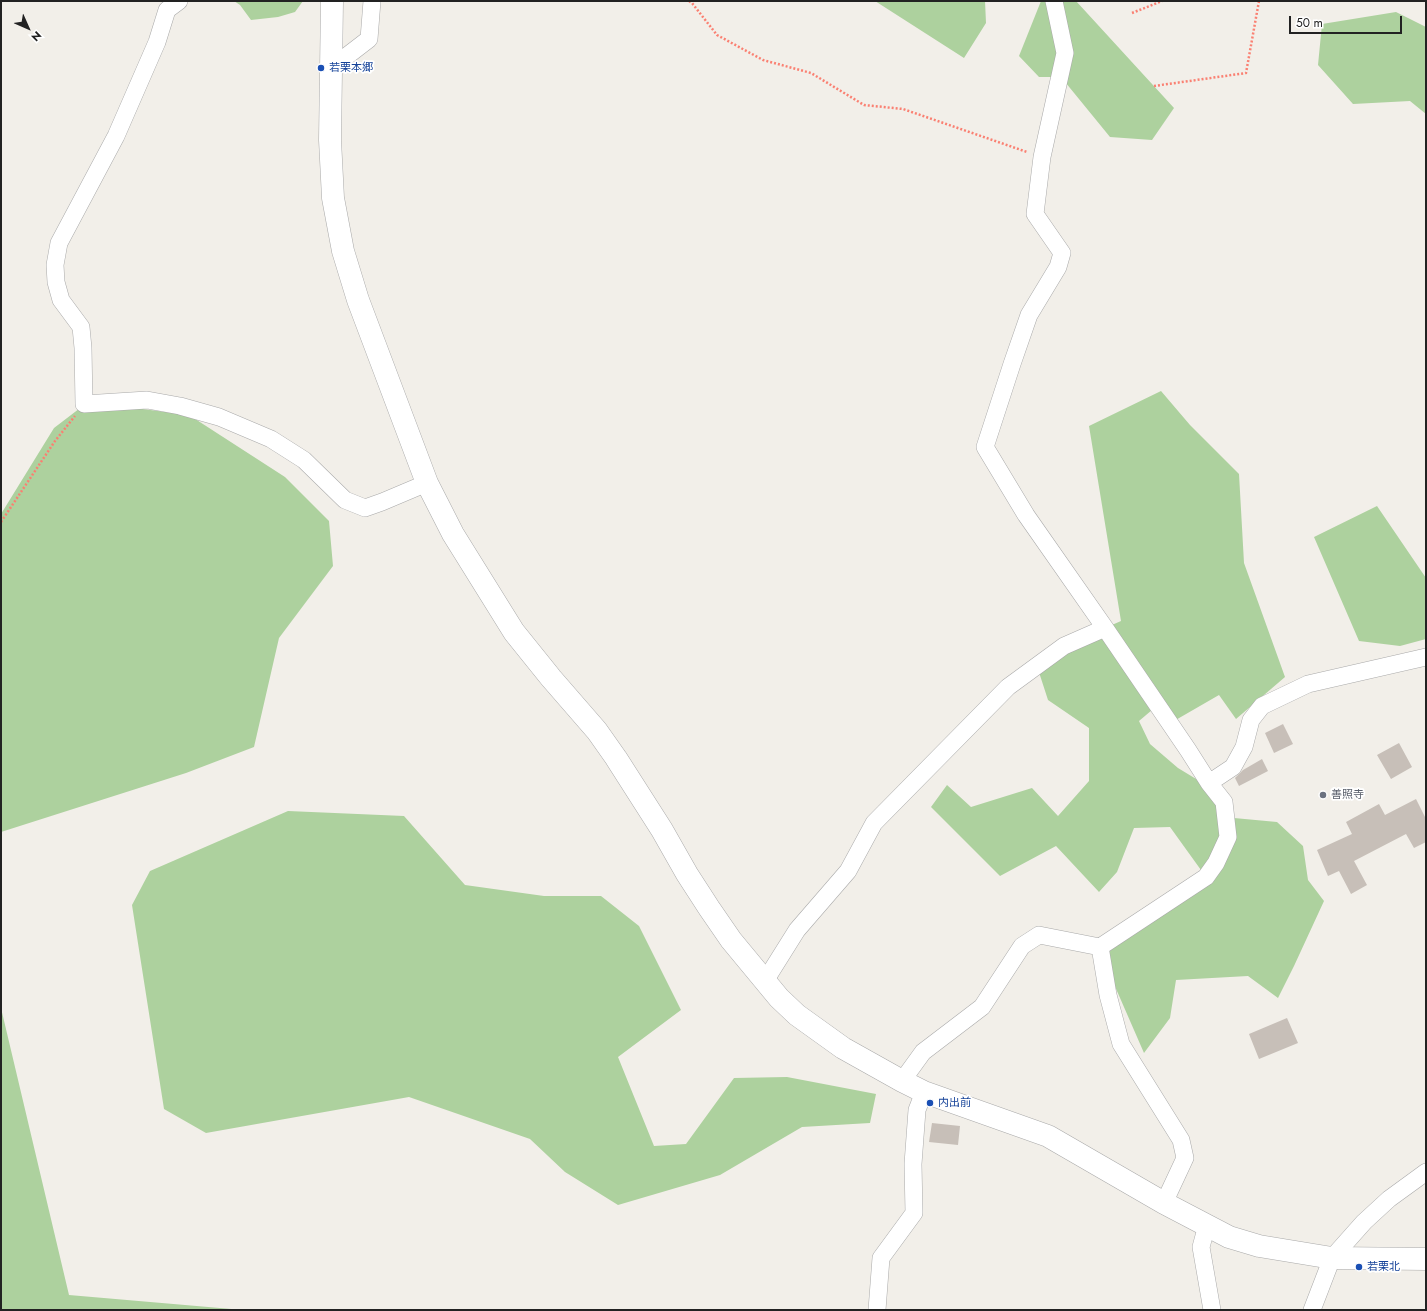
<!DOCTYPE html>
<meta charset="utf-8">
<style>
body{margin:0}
#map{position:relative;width:1427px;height:1311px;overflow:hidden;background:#f2efe9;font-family:Jost,sans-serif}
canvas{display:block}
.frame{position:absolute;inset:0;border:2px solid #222;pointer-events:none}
.north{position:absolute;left:8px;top:8px;width:40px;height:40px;-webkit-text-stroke:3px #fff;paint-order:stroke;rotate:135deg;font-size:11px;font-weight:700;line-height:16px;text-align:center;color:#222}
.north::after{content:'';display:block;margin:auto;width:14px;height:18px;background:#222;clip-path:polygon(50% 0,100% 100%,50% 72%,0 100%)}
.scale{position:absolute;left:1289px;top:16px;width:113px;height:18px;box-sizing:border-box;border:2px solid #222;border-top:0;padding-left:5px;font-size:12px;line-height:14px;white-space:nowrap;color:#222;-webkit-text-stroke:3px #fff;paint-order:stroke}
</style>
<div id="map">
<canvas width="1427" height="1311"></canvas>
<div class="frame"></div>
<div class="north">N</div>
<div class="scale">50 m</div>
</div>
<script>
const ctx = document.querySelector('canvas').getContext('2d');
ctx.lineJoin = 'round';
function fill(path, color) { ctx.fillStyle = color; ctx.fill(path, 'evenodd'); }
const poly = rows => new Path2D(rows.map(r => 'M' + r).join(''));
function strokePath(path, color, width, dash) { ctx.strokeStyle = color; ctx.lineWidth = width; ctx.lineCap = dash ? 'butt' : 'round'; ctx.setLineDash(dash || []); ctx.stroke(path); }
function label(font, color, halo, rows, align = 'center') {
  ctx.font = font + ' Jost,"Noto Sans JP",sans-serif'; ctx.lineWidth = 3.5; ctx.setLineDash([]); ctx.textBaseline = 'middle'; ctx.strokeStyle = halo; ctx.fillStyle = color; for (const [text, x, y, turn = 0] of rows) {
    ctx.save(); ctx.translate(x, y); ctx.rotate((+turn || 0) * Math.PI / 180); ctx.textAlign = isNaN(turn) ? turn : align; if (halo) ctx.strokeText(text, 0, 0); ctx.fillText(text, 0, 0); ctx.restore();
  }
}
fill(poly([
 [234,1,303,1,295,12,278,17,251,20,240,5],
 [875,1,985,1,986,23,964,58],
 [1041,1,1076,1,1174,108,1152,140,1110,137,1061,77,1039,77,1019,56],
 [1396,12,1426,27,1426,114,1410,101,1353,104,1318,65,1322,24],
 [1161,391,1190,425,1239,474,1244,563,1285,677,1236,719,1219,695,1167,725,1152,710,1139,721,1150,744,1178,768,1206,785,1234,818,1277,822,1303,846,1308,880,1324,901,1294,966,1278,998,1248,976,1176,980,1170,1018,1144,1053,1100,952,1206,877,1170,827,1134,828,1117,872,1099,892,1056,846,1000,876,931,807,947,785,971,807,1032,788,1058,816,1089,781,1089,728,1048,700,1036,663,1064,646,1121,621,1089,426],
 [88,402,189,415,285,477,329,521,333,566,279,638,254,747,186,773,1,832,1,514,54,428],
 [1377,506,1426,578,1426,639,1400,646,1359,641,1314,537],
 [288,811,404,816,465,885,544,896,601,896,639,926,681,1010,618,1057,654,1146,686,1144,734,1078,787,1077,876,1094,870,1123,802,1127,720,1175,618,1205,565,1172,530,1139,409,1097,206,1133,164,1109,132,905,150,871],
 [1,1008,69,1295,243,1310,1,1310]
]), '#add19e');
fill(poly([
 [1283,724,1293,744,1274,753,1265,733],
 [1399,743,1412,767,1391,779,1377,755],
 [1262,759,1268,771,1239,786,1235,778,1243,770],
 [1416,799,1426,819,1426,842,1414,848,1406,834,1354,861,1367,885,1351,894,1339,871,1328,876,1317,850,1352,834,1346,822,1379,804,1385,815],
 [1287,1018,1298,1043,1259,1059,1249,1034],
 [932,1123,960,1126,958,1145,929,1142]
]), '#c7bfb8');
const minor = poly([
 [179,1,167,10,157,42,116,136,59,243,55,265,56,282,61,300,81,327,83,348,84,404,147,400,180,406,219,417,271,439,304,460,345,500,365,508,382,502,427,483],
 [330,69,369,39,372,1],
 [1209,783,1233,767,1244,747,1251,720,1262,706,1308,684,1426,657],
 [1100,947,1108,995,1121,1044,1181,1140,1185,1158,1164,1203],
 [765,981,797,930,848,871,874,823,1008,687,1064,646,1105,628],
 [902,1081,923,1052,982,1007,1022,946,1039,935,1100,947,1206,877,1216,863,1228,837,1224,802,1209,783,1188,750,1105,628,1026,515,985,447,1012,364,1029,315,1058,267,1062,253,1035,214,1042,157,1065,53,1054,1],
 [1207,1225,1201,1247,1212,1310],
 [877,1310,881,1258,914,1213,913,1164,917,1110,924,1092],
 [1312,1310,1332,1258,1364,1222,1389,1199,1426,1172]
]);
const tertiary = poly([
 [332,1,330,140,333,198,343,251,358,300,427,483,453,534,514,632,551,678,597,731,616,758,662,830,687,874,709,908,731,940,779,998,797,1015,843,1048,902,1081,924,1092,1048,1136,1164,1203,1229,1237,1259,1246,1332,1258,1426,1259]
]);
strokePath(minor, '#a9a9a9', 18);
strokePath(tertiary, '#a9a9a9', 23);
strokePath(poly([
 [689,1,692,3,717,35,763,60,811,73,864,105,903,109,1027,152],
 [1132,13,1162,1],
 [1154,86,1246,73,1259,1],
 [1,522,55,441,75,416]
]), '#fa8072', 2.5, [2, 2]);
strokePath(minor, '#fff', 17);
strokePath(tertiary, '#fff', 22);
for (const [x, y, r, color] of [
 [321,68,4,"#1a4fb4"],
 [1323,795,4,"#6b7280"],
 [930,1103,4,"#1a4fb4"],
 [1359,1267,4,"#1a4fb4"]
]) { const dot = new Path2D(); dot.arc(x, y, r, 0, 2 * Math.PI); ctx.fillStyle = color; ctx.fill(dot); strokePath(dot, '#fff', 1.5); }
label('11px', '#164399', '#fff', [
 ["若栗本郷",329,68],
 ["内出前",938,1103],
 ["若栗北",1367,1267]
], 'left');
label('11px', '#5b616d', '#fff', [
 ["善照寺",1331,795]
], 'left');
</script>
